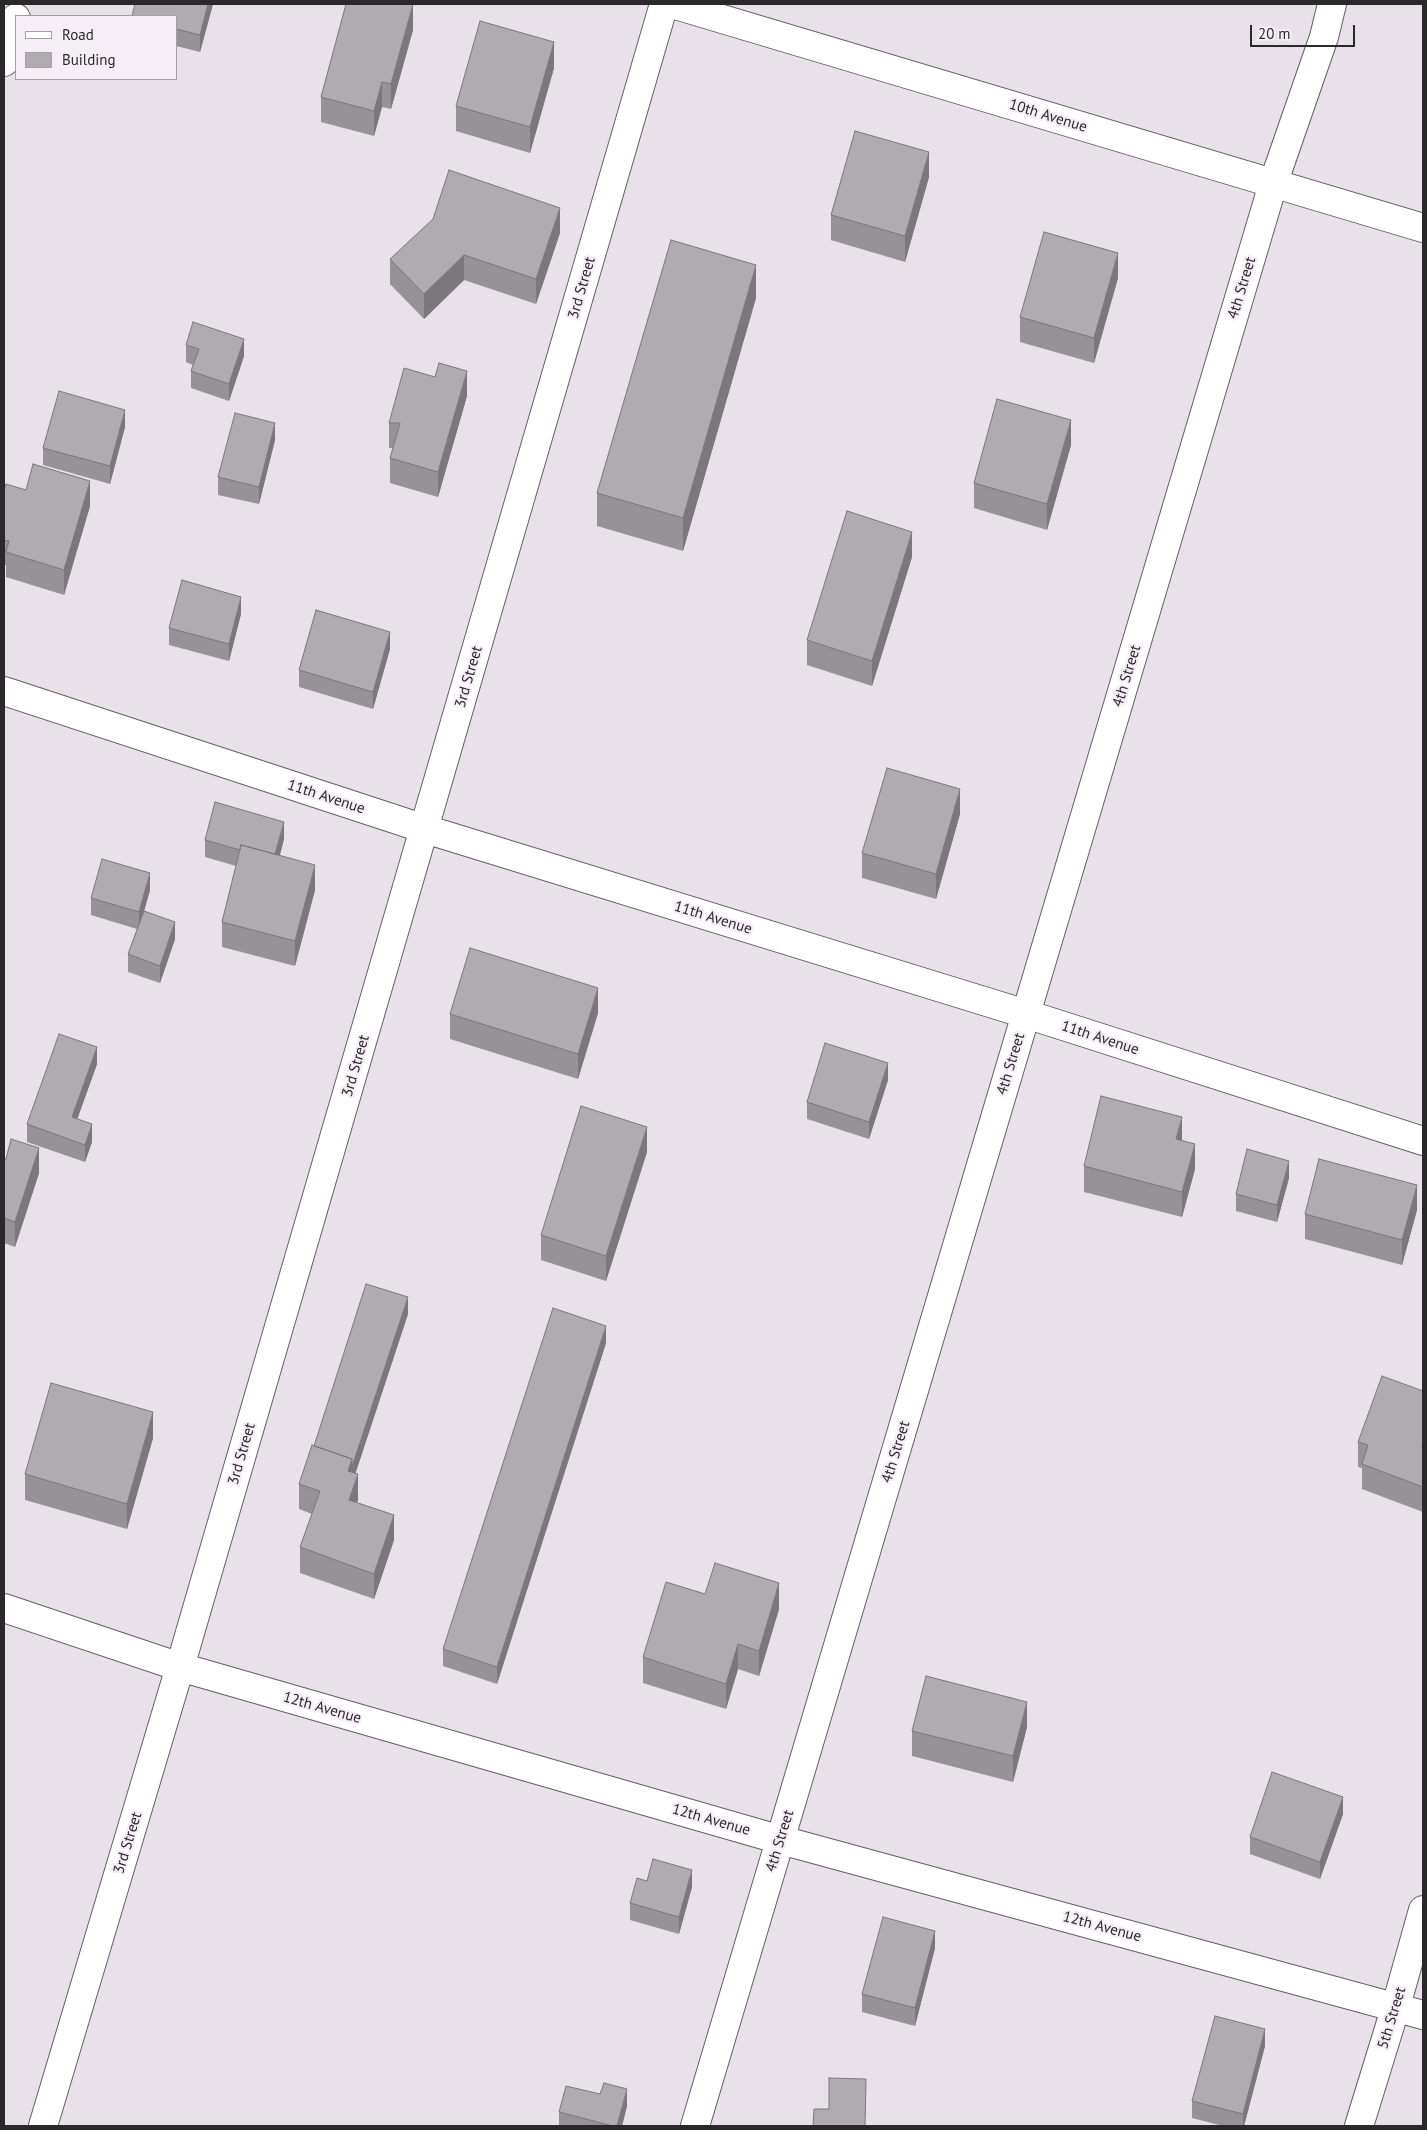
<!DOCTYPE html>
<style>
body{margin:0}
#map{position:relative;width:1427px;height:2130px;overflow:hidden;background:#e8e1e9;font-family:"PT Sans",sans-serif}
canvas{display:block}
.frame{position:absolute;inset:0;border:5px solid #2b282b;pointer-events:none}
.legend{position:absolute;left:15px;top:15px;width:162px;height:65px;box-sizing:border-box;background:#f6eef6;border:1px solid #a59fa5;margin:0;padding:6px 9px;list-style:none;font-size:15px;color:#2b282b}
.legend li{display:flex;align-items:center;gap:10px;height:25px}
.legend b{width:25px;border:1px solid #a59fa5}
.scale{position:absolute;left:1250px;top:25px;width:105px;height:22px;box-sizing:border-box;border:2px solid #2b282b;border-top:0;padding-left:6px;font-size:15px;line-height:18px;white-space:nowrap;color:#2b282b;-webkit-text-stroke:4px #f6eef6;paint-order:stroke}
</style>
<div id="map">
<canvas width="1427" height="2130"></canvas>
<div class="frame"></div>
<ul class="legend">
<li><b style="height:6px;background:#fff"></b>Road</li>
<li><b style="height:14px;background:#b0aab1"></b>Building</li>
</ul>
<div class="scale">20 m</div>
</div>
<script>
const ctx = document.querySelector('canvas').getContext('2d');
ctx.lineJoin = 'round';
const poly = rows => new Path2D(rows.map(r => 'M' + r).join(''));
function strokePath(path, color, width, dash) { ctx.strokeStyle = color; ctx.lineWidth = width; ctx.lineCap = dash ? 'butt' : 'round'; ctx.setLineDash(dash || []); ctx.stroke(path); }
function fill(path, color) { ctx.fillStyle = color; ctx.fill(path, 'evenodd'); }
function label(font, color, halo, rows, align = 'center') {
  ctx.font = font + ' "PT Sans",sans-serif'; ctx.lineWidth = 4.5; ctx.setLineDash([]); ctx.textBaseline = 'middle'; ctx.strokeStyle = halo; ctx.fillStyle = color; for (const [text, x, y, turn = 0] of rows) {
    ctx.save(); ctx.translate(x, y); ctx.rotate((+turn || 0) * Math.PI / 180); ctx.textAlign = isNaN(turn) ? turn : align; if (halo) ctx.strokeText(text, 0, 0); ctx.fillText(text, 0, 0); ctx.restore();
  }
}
const minor = poly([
 [672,4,1423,228],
 [4,62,16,18],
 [4,691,425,829,1026,1014,1423,1141],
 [4,1608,180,1667,781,1840,1423,2015],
 [43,2126,180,1667,664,4],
 [1359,2126,1396,2006,1423,1910]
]);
const tertiary = poly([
 [695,2126,1273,184,1324,37,1332,4]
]);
strokePath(minor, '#645e65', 30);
strokePath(tertiary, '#645e65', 30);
strokePath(minor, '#fff', 28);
strokePath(tertiary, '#fff', 28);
fill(poly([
 [213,4,200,52,176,46,176,16],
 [413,30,391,109,382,107,374,136,321,122,321,97],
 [554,68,530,153,456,131,456,106],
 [929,177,905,262,831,240,831,215],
 [560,233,536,304,464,280,424,319,390,284,390,259],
 [1118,278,1094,363,1020,342,1020,317],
 [756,298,683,551,597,526,597,493],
 [186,345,244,356,229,401,191,388,191,371,193,365,186,362],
 [467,396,438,497,390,483,390,458,393,448,389,448,389,423],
 [125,427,110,484,43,465,43,448],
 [275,440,259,504,218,495,218,477],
 [1071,445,1047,530,974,508,974,483],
 [4,490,26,490,90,506,64,595,6,577,6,565,4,565],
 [912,557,872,686,807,665,807,640],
 [241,614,229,661,169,645,169,628],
 [390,649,373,709,299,687,299,670],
 [960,814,936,899,862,878,862,853],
 [284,839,280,855,315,890,295,966,222,947,222,922,236,866,205,857,205,840],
 [150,890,144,911,175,939,160,983,128,972,128,954,137,929,91,915,91,898],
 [598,1013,578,1079,450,1039,450,1014],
 [97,1064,77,1119,92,1142,85,1162,27,1142,27,1124],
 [888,1080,869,1139,807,1119,807,1102],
 [647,1152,606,1281,541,1260,541,1235],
 [4,1159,39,1173,15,1247,4,1243],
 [1084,1166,1195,1169,1182,1217,1084,1192],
 [1289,1178,1277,1222,1236,1211,1236,1194],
 [1417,1210,1402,1265,1305,1239,1305,1214],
 [408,1314,355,1474,358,1500,357,1502,394,1540,374,1599,300,1573,300,1547,312,1514,299,1509,299,1484,314,1446],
 [606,1343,497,1684,443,1666,443,1649],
 [1423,1391,1423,1512,1362,1489,1362,1468,1358,1467,1358,1442],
 [153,1438,127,1529,25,1500,25,1474],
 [705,1594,779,1609,759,1676,738,1669,726,1709,643,1683,643,1657],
 [1027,1727,1013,1782,912,1756,912,1731],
 [1343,1814,1320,1879,1250,1854,1250,1837],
 [647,1881,692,1887,679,1934,630,1920,630,1903],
 [935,1948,915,2026,862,2012,862,1994],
 [1265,2046,1244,2126,1223,2126,1192,2118,1192,2101],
 [627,2106,622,2126,559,2126,559,2112]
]), '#979298');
fill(poly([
 [208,4,213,4,200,52,200,35],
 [413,4,413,30,391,109,391,84],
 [554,42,554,68,530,153,530,127],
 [382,82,382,107,374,136,374,111],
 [929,152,929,177,905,262,905,236],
 [560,208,560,233,536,304,536,279],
 [1118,253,1118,278,1094,363,1094,338],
 [464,255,464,280,424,319,424,294],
 [756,265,756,298,683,551,683,518],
 [244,339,244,356,229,401,229,384],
 [467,371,467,396,438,497,438,472],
 [125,410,125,427,110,484,110,466],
 [1071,420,1071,445,1047,530,1047,504],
 [275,423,275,440,259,504,259,487],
 [90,481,90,506,64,595,64,570],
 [912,532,912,557,872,686,872,661],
 [241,597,241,614,229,661,229,644],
 [390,632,390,649,373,709,373,692],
 [960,789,960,814,936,899,936,874],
 [284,822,284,839,274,877,274,860],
 [315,865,315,890,295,966,295,941],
 [150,873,150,890,139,929,139,912],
 [175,922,175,939,160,983,160,966],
 [598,988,598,1013,578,1079,578,1054],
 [97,1047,97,1064,72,1134,72,1117],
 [888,1063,888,1080,869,1139,869,1122],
 [1182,1117,1182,1142,1176,1139],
 [92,1124,92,1142,85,1162,85,1145],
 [647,1127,647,1152,606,1281,606,1256],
 [1195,1144,1195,1169,1182,1217,1182,1192],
 [39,1148,39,1173,15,1247,15,1222],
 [1289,1161,1289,1178,1277,1222,1277,1205],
 [1417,1185,1417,1210,1402,1265,1402,1240],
 [408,1297,408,1314,348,1496,348,1471],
 [606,1326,606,1343,497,1684,497,1667],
 [153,1412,153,1438,127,1529,127,1504],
 [358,1474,358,1500,349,1525,349,1500],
 [394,1515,394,1540,374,1599,374,1574],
 [779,1583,779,1609,759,1676,759,1651],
 [738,1644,738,1669,726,1709,726,1684],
 [1027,1702,1027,1727,1013,1782,1013,1756],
 [1343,1797,1343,1814,1320,1879,1320,1862],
 [692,1870,692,1887,679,1934,679,1917],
 [935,1931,935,1948,915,2026,915,2008],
 [1265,2029,1265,2046,1244,2126,1243,2126,1243,2114],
 [627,2089,627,2106,622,2126,617,2126]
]), '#7b777c');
const building = poly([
 [135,4,208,4,200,35,176,29,176,16,132,16,135,4],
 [346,4,413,4,391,84,382,82,374,111,321,97,346,4],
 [480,21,554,42,530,127,456,106,480,21],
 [855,131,929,152,905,236,831,215,855,131],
 [449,170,560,208,536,279,464,255,424,294,390,259,433,219,449,170],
 [1044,232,1118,253,1094,338,1020,317,1044,232],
 [671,240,756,265,683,518,597,493,671,240],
 [193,322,244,339,229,384,191,371,199,349,186,345,193,322],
 [439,363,467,371,438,472,390,458,400,423,389,423,404,368,435,377,439,363],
 [59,391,125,410,110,466,43,448,59,391],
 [997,399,1071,420,1047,504,974,483,997,399],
 [235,413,275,423,259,487,218,477,235,413],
 [33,464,90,481,64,570,6,552,9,541,4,540,4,490,6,484,26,490,33,464],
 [847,511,912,532,872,661,807,640,847,511],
 [182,580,241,597,229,644,169,628,182,580],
 [316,610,390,632,373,692,299,670,316,610],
 [887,768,960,789,936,874,862,853,887,768],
 [215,802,284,822,275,854,241,845,240,850,205,840,215,802],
 [241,845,315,865,295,941,222,922,241,845],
 [102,859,150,873,139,912,91,898,102,859],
 [144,911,175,922,160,966,128,954,144,911],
 [470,948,598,988,578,1054,450,1014,470,948],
 [59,1034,97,1047,72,1117,92,1124,85,1145,27,1124,59,1034],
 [825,1043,888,1063,869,1122,807,1102,825,1043],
 [1101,1096,1182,1117,1176,1139,1195,1144,1182,1192,1084,1166,1101,1096],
 [581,1106,647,1127,606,1256,541,1235,581,1106],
 [11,1139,39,1148,15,1222,4,1218,4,1159,6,1159,11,1139],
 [1247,1149,1289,1161,1277,1205,1236,1194,1247,1149],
 [1319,1159,1417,1185,1402,1240,1305,1214,1319,1159],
 [366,1284,408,1297,352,1467,352,1459,314,1446,366,1284],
 [553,1308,606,1326,497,1667,443,1649,553,1308],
 [1382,1376,1423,1391,1423,1444,1422,1448,1423,1448,1423,1487,1362,1464,1368,1445,1358,1442,1382,1376],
 [51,1383,153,1412,127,1504,25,1474,51,1383],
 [312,1445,352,1459,348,1471,358,1474,349,1500,394,1515,374,1574,300,1547,320,1491,299,1484,312,1445],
 [715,1563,779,1583,759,1651,738,1644,726,1684,643,1657,666,1582,705,1594,715,1563],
 [926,1676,1027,1702,1013,1756,912,1731,926,1676],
 [1272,1772,1343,1797,1320,1862,1250,1837,1272,1772],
 [653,1859,692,1870,679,1917,630,1903,637,1878,647,1881,653,1859],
 [883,1917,935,1931,915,2008,862,1994,883,1917],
 [1215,2016,1265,2029,1243,2114,1192,2101,1215,2016],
 [829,2078,866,2079,865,2126,883,2126,813,2126,814,2109,829,2109,829,2078],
 [604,2083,627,2089,617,2126,613,2126,559,2112,566,2086,600,2094,604,2083]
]);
fill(building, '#b0aab1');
strokePath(building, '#7b777c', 1);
label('15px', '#2b282b', '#f6eef6', [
 ["10th Avenue",1048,116,17],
 ["3rd Street",582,288,-74],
 ["4th Street",1242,288,-73],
 ["4th Street",1127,676,-73],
 ["3rd Street",469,677,-74],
 ["11th Avenue",326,797,18],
 ["11th Avenue",713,918,17],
 ["11th Avenue",1100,1038,18],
 ["4th Street",1011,1064,-73],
 ["3rd Street",356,1066,-74],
 ["4th Street",896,1452,-73],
 ["3rd Street",242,1454,-74],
 ["12th Avenue",322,1708,16],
 ["12th Avenue",711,1820,16],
 ["4th Street",780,1841,-73],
 ["3rd Street",128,1843,-73],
 ["12th Avenue",1102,1927,15],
 ["5th Street",1392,2018,-73]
]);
</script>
